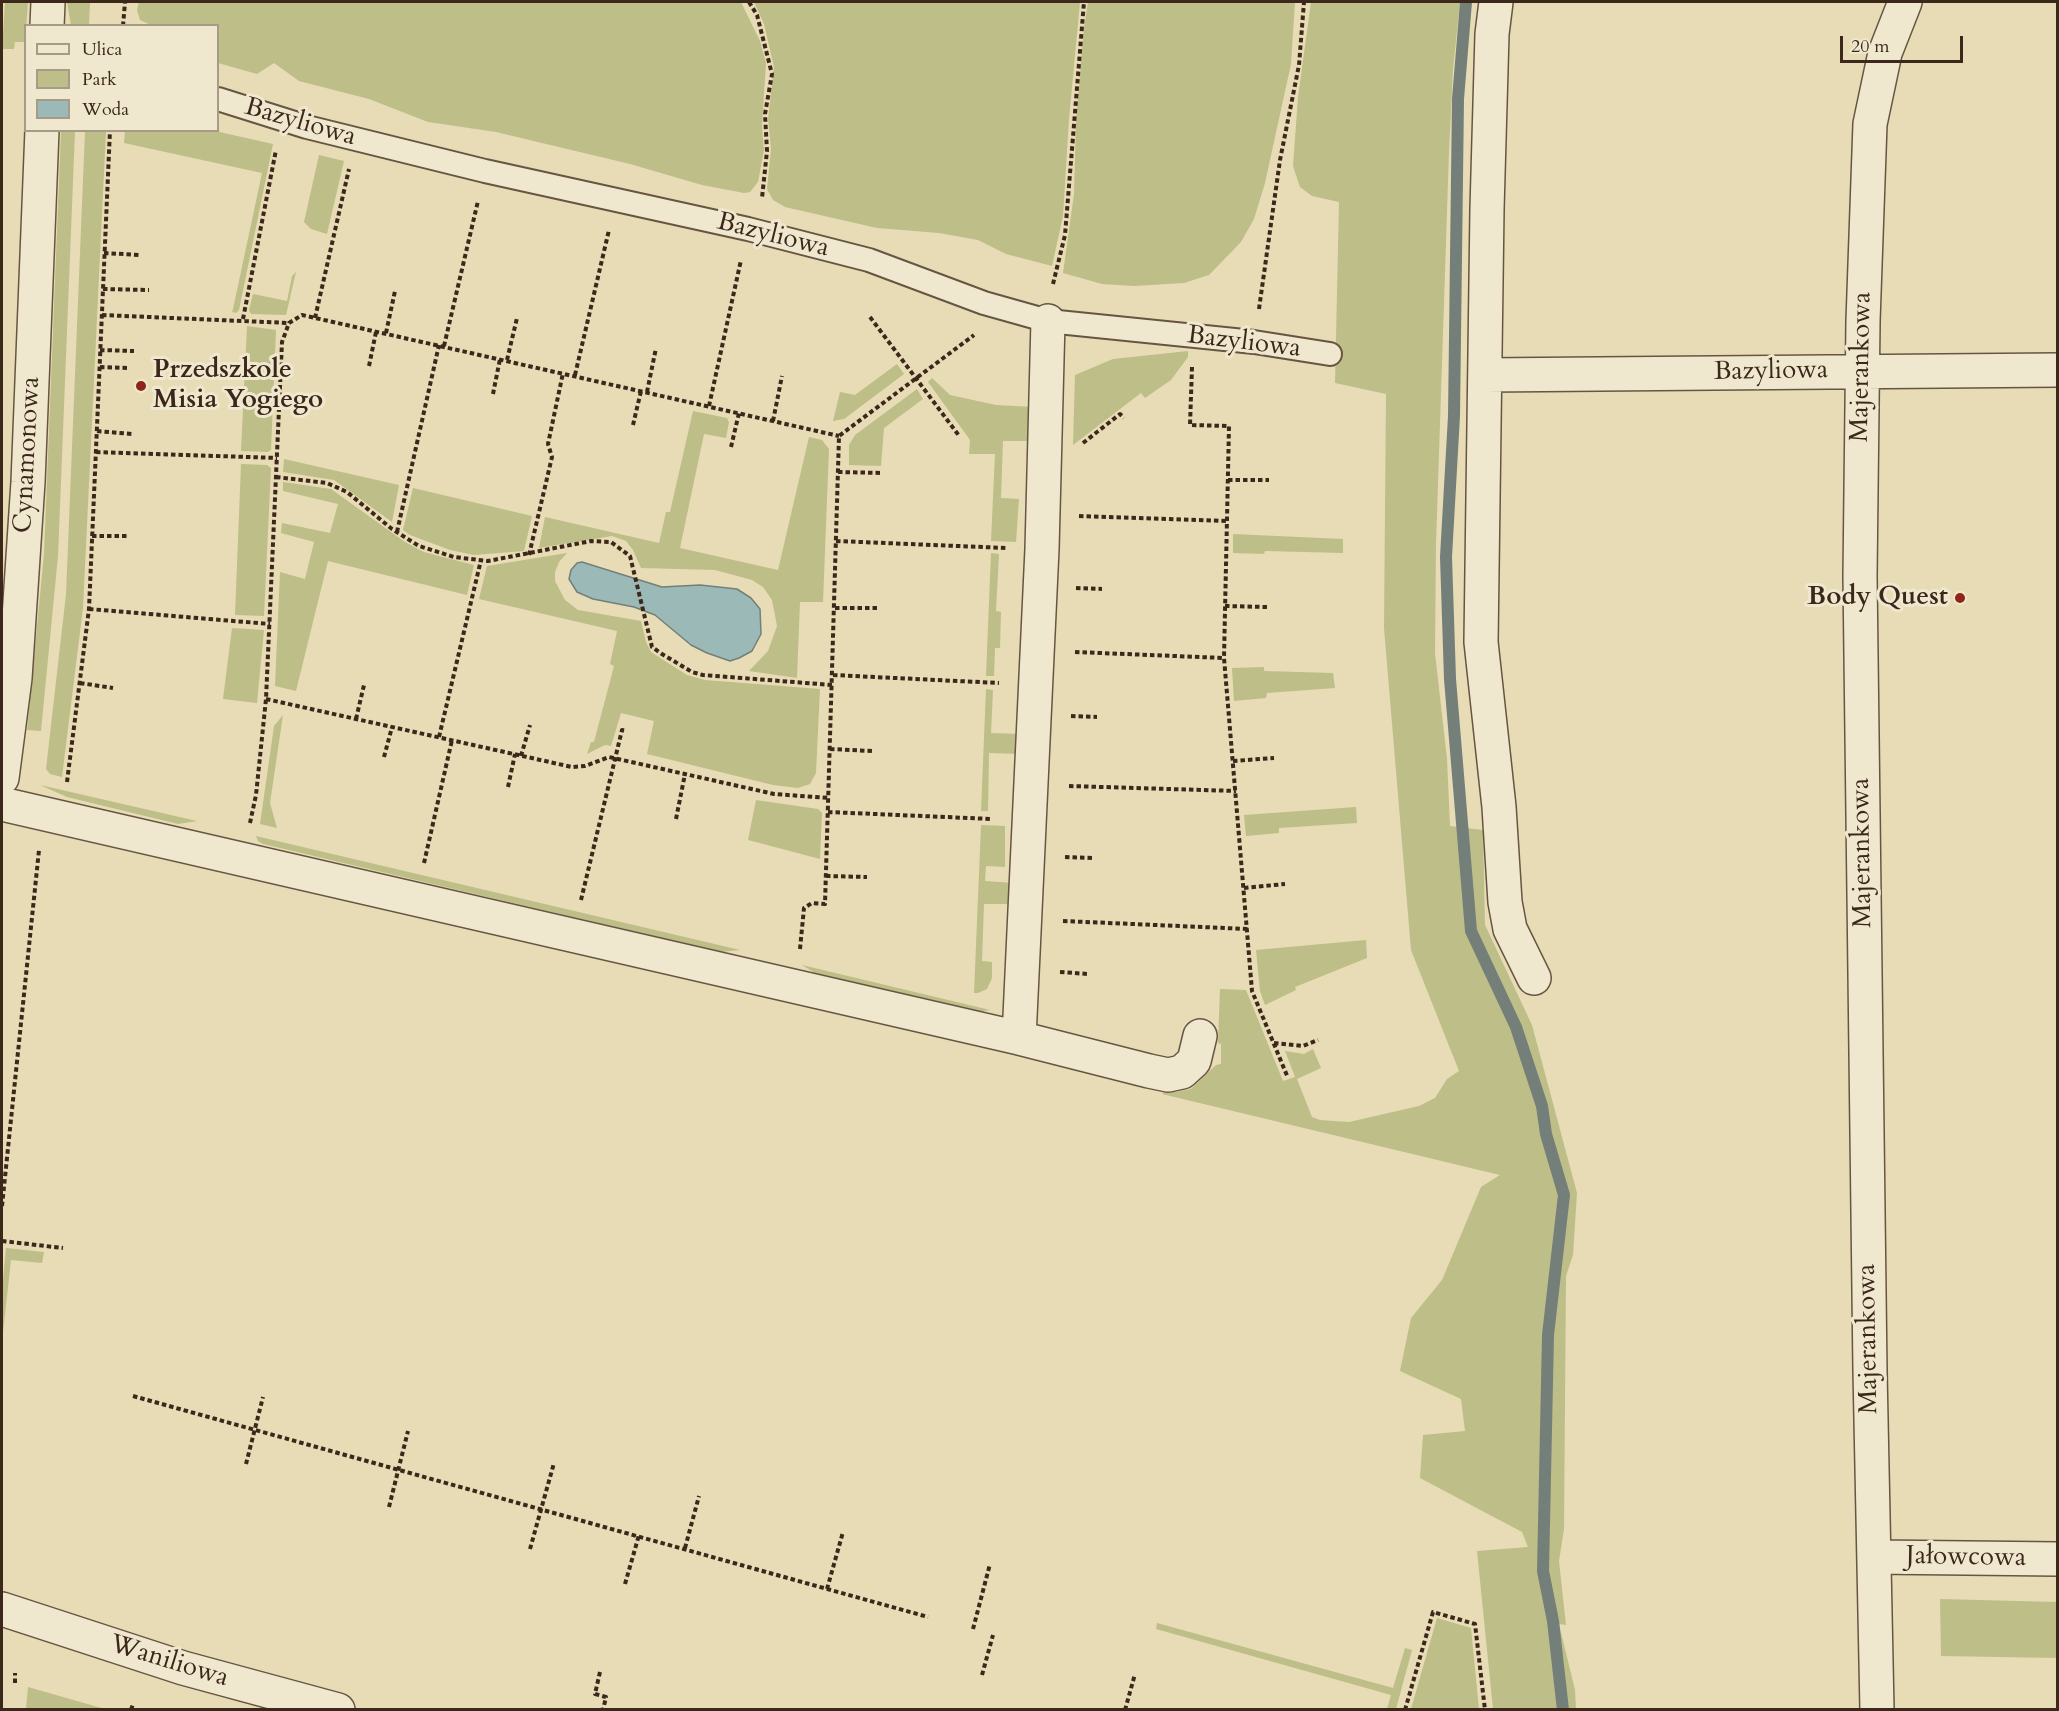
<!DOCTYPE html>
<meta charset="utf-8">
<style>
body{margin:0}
#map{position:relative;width:2059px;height:1711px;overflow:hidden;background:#e7dcb5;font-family:Cardo,serif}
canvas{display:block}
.frame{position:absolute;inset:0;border:3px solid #3c281b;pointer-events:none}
.legend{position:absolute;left:24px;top:24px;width:195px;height:108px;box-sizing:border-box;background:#efe8cf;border:2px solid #a79b87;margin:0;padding:8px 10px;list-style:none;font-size:18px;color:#3c281b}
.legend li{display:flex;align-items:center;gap:12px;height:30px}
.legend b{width:30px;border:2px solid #a79b87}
.scale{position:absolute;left:1840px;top:36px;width:123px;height:27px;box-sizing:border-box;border:3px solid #3c281b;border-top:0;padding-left:8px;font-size:18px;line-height:21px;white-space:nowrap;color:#3c281b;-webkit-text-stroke:4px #efe8cf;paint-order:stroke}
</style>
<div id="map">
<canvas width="2059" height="1711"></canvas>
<div class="frame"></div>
<ul class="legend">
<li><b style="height:8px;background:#efe8cf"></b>Ulica</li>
<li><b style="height:16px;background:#bebe88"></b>Park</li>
<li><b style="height:16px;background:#9ab9b7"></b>Woda</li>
</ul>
<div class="scale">20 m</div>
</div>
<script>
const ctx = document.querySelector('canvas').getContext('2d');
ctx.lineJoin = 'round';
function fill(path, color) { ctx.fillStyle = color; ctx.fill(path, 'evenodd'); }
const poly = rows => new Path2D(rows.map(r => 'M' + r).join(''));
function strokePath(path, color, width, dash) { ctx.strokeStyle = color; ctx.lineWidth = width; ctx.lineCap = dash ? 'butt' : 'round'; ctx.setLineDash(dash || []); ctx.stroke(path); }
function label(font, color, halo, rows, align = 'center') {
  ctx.font = font + ' Cardo,serif'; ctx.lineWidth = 6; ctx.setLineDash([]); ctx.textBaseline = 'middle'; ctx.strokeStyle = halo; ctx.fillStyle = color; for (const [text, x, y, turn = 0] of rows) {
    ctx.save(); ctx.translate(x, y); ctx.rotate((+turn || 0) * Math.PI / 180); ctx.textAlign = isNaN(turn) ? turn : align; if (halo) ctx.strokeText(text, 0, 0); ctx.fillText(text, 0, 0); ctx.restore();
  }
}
fill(poly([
 [5,2,28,2,25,42,15,42,14,49,2,49],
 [67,2,90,2,89,25,71,25],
 [139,2,741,2,760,41,766,63,762,126,764,150,758,182,750,192,744,193,702,185,630,164,496,132,428,122,369,99,299,81,274,63,257,74,218,63,218,26,151,25,140,20,137,10],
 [754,2,1080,2,1069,119,1063,216,1052,266,1006,254,978,240,939,233,877,228,785,207,773,200,767,189,771,149,768,119,774,67,764,24],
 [1088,2,1295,2,1291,64,1265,183,1254,219,1241,242,1209,275,1184,283,1134,286,1102,284,1063,273,1074,194,1076,121,1084,28],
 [1311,2,1460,2,1453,70,1449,152,1436,544,1435,653,1447,759,1450,826,1483,830,1485,925,1532,1025,1577,1193,1573,1255,1566,1276,1564,1529,1559,1561,1566,1625,1559,1624,1575,1690,1576,1709,1493,1709,1477,1551,1528,1547,1522,1532,1420,1478,1423,1435,1465,1431,1461,1399,1400,1371,1411,1318,1442,1280,1481,1187,1500,1175,1162,1094,1166,1091,1176,1092,1191,1089,1216,1065,1221,1064,1221,1044,1218,1043,1220,989,1246,990,1283,1081,1295,1077,1285,1051,1304,1054,1313,1049,1321,1068,1297,1079,1312,1117,1320,1120,1349,1122,1419,1106,1435,1098,1447,1079,1459,1071,1411,950,1384,628,1386,394,1335,383,1339,202,1312,196,1300,187,1293,166,1298,97],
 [61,131,75,131,58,556,41,731,27,730,44,554],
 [85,131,106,131,83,608,62,777,50,774,46,769,66,594],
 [215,131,273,144,239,310,236,313,232,312,233,309,262,173,124,143,125,131],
 [319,155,344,161,327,234,311,229,304,222],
 [296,272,286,315,251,314,249,310,253,294,287,301,292,276],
 [247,326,276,330,271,450,268,452,241,451],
 [1188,351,1188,357,1171,380,1145,398,1141,393,1073,445,1075,375,1113,359],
 [897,364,904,374,844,419,833,421,840,392,855,395],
 [932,378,950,395,996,405,1033,407,1032,441,1003,441,1001,498,1019,499,1016,542,991,541,995,454,969,454,970,440,928,382],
 [917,389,923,399,884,428,881,466,849,465,849,445,855,435],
 [693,411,727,418,729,422,726,438,704,434,680,548,778,570,809,437,822,440,829,449,823,602,800,602,797,678,749,671,768,651,777,626,772,600,763,587,752,580,715,570,641,568,633,550,626,541,612,536,539,548,545,517,659,543,666,512,670,512],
 [284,459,399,485,392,522,334,480,283,472],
 [241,464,267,465,271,468,264,616,235,615],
 [283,482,331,489,405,542,424,552,474,565,467,595,328,561,296,691,275,686,280,572,305,579,314,542,281,533,282,523,330,533,338,504,283,491],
 [413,488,532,516,524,551,474,555,450,550,410,535,403,530],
 [1233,534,1343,539,1343,553,1265,551,1264,554,1233,553],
 [567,553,559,562,555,572,555,581,565,600,578,610,641,621,646,642,651,652,687,675,705,680,820,689,816,773,810,784,798,788,773,785,647,754,654,721,621,713,611,746,605,745,587,754,591,742,594,742,614,666,610,664,617,631,479,599,487,566],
 [991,553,999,554,996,611,1001,612,1000,648,995,648,994,676,986,676],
 [232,628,264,630,257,703,223,699],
 [1264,667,1264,671,1333,673,1335,688,1267,693,1266,698,1234,701,1232,668],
 [986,689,993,690,991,733,1021,734,1020,754,989,753,988,811,981,811],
 [283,715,270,803,277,828,260,824,274,726],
 [40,785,197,821,178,824,67,797],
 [756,800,818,809,822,813,820,859,748,840],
 [1356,807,1357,823,1279,828,1279,833,1246,836,1244,815],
 [981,825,1005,826,1005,867,986,866,985,881,1014,883,1014,904,984,904,982,961,992,962,992,978,987,989,978,993,974,993],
 [256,836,740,950,721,952,263,844,258,841],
 [1366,940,1367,958,1295,987,1296,990,1265,1005,1260,991,1256,950],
 [802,965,990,1010,977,1012,818,975],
 [6,1248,44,1252,42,1263,11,1260,2,1341,2,1290],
 [1940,1599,2057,1602,2057,1658,1941,1656],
 [1437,1618,1471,1628,1479,1709,1411,1709],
 [1157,1623,1393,1688,1405,1648,1412,1650,1396,1709,1387,1709,1391,1695,1156,1629],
 [28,1687,105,1709,26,1709]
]), '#bebe88');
const water = poly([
 [582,562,662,587,700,585,737,589,751,598,760,609,761,634,752,651,739,658,730,661,707,653,691,645,655,615,634,607,593,599,577,592,569,579,571,570,577,563,582,562]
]);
fill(water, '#9ab9b7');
strokePath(water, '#747f79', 1.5);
strokePath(poly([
 [1466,2,1458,99,1454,416,1446,557,1450,679,1471,931,1516,1027,1542,1106,1546,1134,1564,1195,1548,1335,1543,1571,1553,1621,1563,1710]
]), '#747f79', 12);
const service = poly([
 [218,99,307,127,485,171,748,229,869,260,984,303,1048,321,1254,342,1330,354]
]);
const minor = poly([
 [1496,2,1492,34,1487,209,1481,642,1499,807,1505,902,1510,929,1534,978],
 [47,26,48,2],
 [1485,375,2058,370],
 [2,778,15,678,28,482,42,130],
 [2,804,1019,1038,1149,1071,1168,1075,1182,1072,1194,1061,1200,1036],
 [1019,1038,1042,549,1048,321],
 [1874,1557,2058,1559],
 [2,1609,183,1668,338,1710],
 [1877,1710,1870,1371,1860,576,1863,321,1870,124,1885,53,1905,2]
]);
strokePath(service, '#675542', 26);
strokePath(minor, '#675542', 36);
strokePath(poly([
 [749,2,757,15,772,74,765,114,767,151,762,198],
 [123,26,125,2],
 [104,253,140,255],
 [1053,284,1065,235,1084,2],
 [103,289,149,290],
 [1259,309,1280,160,1299,65,1304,2],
 [102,315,289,323],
 [870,317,960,437],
 [315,318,349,169],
 [243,319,276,150],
 [386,333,395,291],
 [444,346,478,201],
 [100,350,134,351],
 [507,360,517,318],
 [369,366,376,332],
 [100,367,128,368],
 [1192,367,1190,425,1229,426,1224,658,1252,991,1288,1078],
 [575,375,609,230],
 [647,392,656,348],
 [493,394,500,359],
 [709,406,741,260],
 [773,421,782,376],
 [633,425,641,391],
 [97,431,132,434],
 [1083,443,1120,414,1124,418],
 [731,447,739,413],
 [96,452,277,458],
 [838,472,883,473],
 [276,477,327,483,347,492,392,529,419,546,454,557,488,561,591,541,611,542,630,556,652,647,662,654,692,672,703,675,832,685],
 [1228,480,1269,480],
 [1079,516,1226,521],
 [397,532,439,345],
 [92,536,128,536],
 [836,541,1006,548],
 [529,555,552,457,548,444,563,373],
 [1076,588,1102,589],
 [1225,606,1267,607],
 [835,608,878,608],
 [89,609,270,624],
 [1075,652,1224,658],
 [833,675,999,683],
 [80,683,113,688],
 [266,699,572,767,585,766,609,757,774,794,829,798],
 [1071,716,1097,717],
 [356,719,364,685],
 [439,737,481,560],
 [830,749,872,751],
 [521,756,530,725],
 [384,757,392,727],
 [1233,761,1274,758],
 [67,782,89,609,110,130],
 [1069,786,1236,791],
 [508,787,515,754],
 [828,812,992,819],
 [676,819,685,774],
 [250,823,256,795,266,699,282,342,289,323,302,315,839,436],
 [1065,857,1093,858],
 [424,863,452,740],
 [826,876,867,877],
 [1244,888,1285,884],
 [581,900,622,730,627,731],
 [1063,921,1248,929],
 [800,949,804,908,812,903,825,904,839,436,974,335],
 [1060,972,1088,974],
 [1274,1043,1303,1046,1318,1040],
 [2,1206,39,850],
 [2,1241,63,1248],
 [133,1396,928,1617],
 [246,1464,263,1397],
 [389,1507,408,1431],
 [685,1548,699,1496],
 [530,1549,554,1463],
 [625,1584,639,1535],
 [827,1589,843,1532],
 [973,1629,990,1564],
 [600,1672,595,1694,606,1697,603,1710],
 [982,1675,993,1635],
 [15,1683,15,1673],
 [131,1710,133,1704],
 [1125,1710,1135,1674],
 [1405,1710,1433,1612,1475,1624,1485,1710]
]), '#3c281b', 4, [4.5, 3]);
strokePath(service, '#efe8cf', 22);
strokePath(minor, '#efe8cf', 33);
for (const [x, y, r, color] of [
 [141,386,6,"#8f2418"],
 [1960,598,6,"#8f2418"]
]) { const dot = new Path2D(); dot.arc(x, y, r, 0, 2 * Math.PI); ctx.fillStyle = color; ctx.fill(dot); strokePath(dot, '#efe8cf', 2); }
label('26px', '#3c281b', '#efe8cf', [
 ["Bazyliowa",300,123,16],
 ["Bazyliowa",773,236,14],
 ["Bazyliowa",1244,343,7],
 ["Majerankowa",1862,367,-89],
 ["Bazyliowa",1771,372,-1],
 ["Cynamonowa",28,455,-87],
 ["Majerankowa",1863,853,-91],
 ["Majerankowa",1869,1339,-91],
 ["Jałowcowa",1966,1558,1],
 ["Waniliowa",169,1662,17]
]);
label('bold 26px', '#3c281b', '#efe8cf', [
 ["Przedszkole",153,371],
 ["Misia Yogiego",153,401],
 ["Body Quest",1948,598,"right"]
], 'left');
</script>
